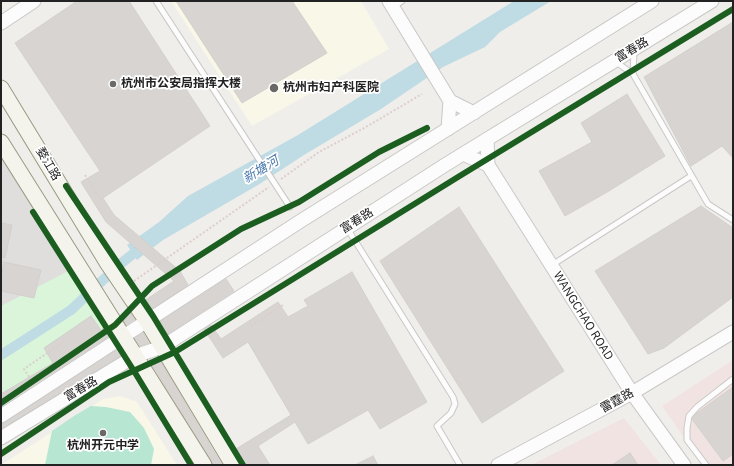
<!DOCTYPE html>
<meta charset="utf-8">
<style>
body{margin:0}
#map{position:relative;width:734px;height:466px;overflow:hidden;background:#f0eeeb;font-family:"IBM Plex Sans",sans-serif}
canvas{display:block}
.frame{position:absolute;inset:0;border:2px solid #222;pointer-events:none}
</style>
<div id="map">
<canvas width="734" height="466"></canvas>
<div class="frame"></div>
</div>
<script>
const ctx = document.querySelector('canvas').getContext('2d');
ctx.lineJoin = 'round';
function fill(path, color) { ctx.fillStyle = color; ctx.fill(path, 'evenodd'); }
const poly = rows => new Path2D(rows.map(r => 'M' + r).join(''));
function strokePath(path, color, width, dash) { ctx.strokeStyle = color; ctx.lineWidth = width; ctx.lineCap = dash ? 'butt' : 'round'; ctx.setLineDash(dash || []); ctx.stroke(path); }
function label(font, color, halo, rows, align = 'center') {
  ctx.font = font + ' "IBM Plex Sans","Noto Sans SC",sans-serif'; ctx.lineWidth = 3.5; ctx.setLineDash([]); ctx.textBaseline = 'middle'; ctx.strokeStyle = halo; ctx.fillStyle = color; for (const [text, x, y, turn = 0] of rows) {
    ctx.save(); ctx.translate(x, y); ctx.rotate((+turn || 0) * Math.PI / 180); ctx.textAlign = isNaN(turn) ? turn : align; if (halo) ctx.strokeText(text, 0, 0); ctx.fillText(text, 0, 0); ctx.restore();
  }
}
fill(poly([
 [1,142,84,273,1,328]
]), '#dfdedc');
fill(poly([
 [733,360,733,465,703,465,662,406],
 [624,418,661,465,531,465]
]), '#f1e3e1');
fill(poly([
 [171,1,361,1,389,49,252,126],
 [120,396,137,402,177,465,1,465,103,399]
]), '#f8f7e8');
fill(poly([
 [74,268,112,332,1,405,1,306]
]), '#daf5da');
fill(poly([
 [91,406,106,407,130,412,144,428,154,449,151,465,45,465,52,431,74,416]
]), '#b7e6d2');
fill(poly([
 [514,1,551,1,500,32,485,47,443,67,381,109,304,155,258,185,163,240,137,260,127,245,159,222,188,196,298,135]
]), '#bfdbe3');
strokePath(poly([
 [1,355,71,310,119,265,143,246]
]), '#bfdbe3', 10);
const building = poly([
 [77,1,129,1,210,126,103,198,114,215,180,271,188,285,150,310,144,301,174,281,106,222,81,182,100,171,15,43,77,1],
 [176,1,292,1,327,53,242,103,176,1],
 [733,22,733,158,722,146,691,166,644,77,733,22],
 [627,94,665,156,609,191,565,216,539,171,592,142,581,123,627,94],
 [701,206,733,228,733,297,664,348,648,354,595,271,701,206],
 [459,207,564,371,482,423,380,261,459,207],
 [1,223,12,225,5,258,1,257,1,223],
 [4,262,41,270,34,298,1,291,1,278,4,262],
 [352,272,427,402,380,429,368,410,308,444,295,422,258,446,270,465,242,465,174,349,236,449,291,415,248,342,223,358,204,329,211,325,221,339,278,302,288,317,308,306,304,300,352,272],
 [226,279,234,291,166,335,158,323,226,279],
 [129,311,135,319,126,325,121,316,129,311],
 [91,316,101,330,106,326,111,335,1,406,1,394,53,363,44,348,91,316],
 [143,333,149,343,140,346,135,338,143,333],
 [120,348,123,354,1,429,1,424,120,348],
 [158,357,222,465,213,465,149,360,158,357],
 [733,387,733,454,723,461,692,419,697,413,733,387],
 [630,453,638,465,612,465,630,453],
 [373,456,378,465,355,465,373,456]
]);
fill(building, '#d7d4d2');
strokePath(building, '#d3d0cc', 1);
const service = poly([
 [156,1,290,207],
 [393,7,402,1],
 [616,62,633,74,708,204,733,220],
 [633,74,634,51],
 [347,228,453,397,455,404,451,413,437,426,460,465],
 [552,265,691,176],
 [706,465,687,440,687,428,689,416,697,407,733,379]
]);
const tertiary = poly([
 [389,1,450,101,474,113],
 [1,23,34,1],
 [448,129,450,101],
 [487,139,488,165,632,393,684,465],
 [463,154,488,165],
 [1,416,299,222,652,1],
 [1,438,135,356,162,347,445,165,712,1],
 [498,465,632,393,733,332]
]);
const secondary = poly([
 [1,88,108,264,146,320,233,465],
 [1,142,204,465]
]);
strokePath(service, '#c9c8c7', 7);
strokePath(tertiary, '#c9c8c7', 15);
strokePath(secondary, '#999a82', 17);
strokePath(poly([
 [85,175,102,201],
 [281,179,319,152,366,127,422,94],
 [134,281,269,187],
 [251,326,283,305],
 [29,377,24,369,65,341]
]), '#dccecd', 2, [2, 2]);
strokePath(service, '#fdfcfc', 5);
strokePath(tertiary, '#fdfcfc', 13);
strokePath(secondary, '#f4f4ed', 15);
strokePath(poly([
 [66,186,153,316,243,465],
 [33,212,134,371,191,465],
 [1,403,115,325,152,286,241,229,299,202,379,152,427,128],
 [1,454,109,382,175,352,458,177,733,9]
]), '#1b5e20', 6);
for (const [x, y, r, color] of [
 [113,84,4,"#6a6968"],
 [274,88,5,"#6a6968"],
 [103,433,4,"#6a6968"]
]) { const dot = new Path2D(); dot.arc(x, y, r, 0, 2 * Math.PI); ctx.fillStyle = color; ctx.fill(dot); strokePath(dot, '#fff', 1.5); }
label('12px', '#222', '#fff', [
 ["富春路",632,50,-31],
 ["婺江路",48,164,59],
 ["富春路",357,221,-32],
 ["WANGCHAO ROAD",583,316,58],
 ["富春路",81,389,-31],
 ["雷霆路",617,401,-29]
]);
label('bold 12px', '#222', '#fff', [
 ["杭州市公安局指挥大楼",121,84],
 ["杭州市妇产科医院",283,88],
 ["杭州开元中学",103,446,"center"]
], 'left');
label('italic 13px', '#4a7aab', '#fff', [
 ["新塘河",261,170,-31]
]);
</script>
